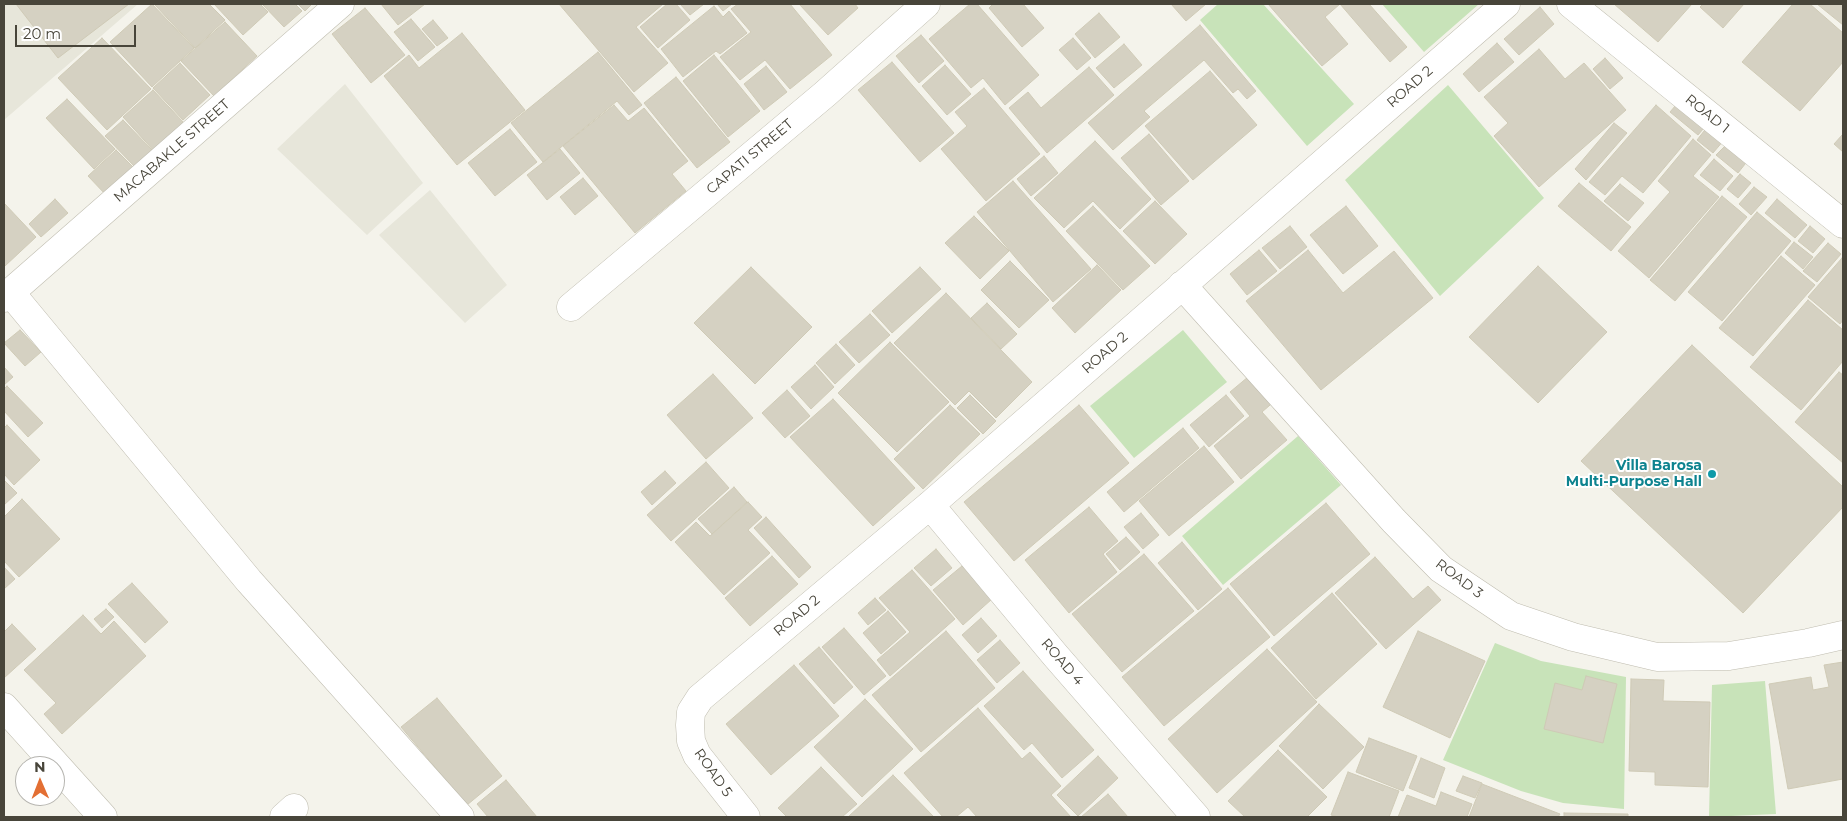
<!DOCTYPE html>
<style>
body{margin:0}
#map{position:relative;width:1847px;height:821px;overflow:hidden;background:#f4f3eb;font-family:Montserrat,sans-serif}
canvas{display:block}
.frame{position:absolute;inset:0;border:5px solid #48453a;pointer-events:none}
.north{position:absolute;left:15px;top:756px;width:50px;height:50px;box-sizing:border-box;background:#fff;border:1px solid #b6b5b0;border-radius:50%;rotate:359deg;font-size:14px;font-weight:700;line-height:20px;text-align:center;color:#48453a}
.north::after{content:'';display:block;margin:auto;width:18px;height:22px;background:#e36f33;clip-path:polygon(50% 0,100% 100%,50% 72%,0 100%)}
.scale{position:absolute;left:15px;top:25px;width:121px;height:22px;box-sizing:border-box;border:2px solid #48453a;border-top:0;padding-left:6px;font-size:15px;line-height:18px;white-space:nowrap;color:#48453a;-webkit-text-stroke:4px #fff;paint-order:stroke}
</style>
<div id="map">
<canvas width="1847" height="821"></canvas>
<div class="frame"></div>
<div class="north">N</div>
<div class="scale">20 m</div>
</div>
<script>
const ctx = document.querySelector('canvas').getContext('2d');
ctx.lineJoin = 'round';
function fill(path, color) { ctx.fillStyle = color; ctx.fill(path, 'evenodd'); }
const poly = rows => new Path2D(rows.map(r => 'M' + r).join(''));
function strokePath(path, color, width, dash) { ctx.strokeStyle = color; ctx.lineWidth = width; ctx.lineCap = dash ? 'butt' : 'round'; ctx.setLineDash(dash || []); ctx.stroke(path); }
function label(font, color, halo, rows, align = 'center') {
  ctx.font = font + ' Montserrat,sans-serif'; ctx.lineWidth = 4; ctx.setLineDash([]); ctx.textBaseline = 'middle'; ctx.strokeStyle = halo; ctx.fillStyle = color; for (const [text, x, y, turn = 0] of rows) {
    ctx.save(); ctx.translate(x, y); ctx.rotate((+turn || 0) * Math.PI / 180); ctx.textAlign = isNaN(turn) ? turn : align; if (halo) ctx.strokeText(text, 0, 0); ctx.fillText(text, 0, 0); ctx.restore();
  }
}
fill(poly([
 [4,4,138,4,4,120],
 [345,84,423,183,367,235,277,149],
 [430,190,507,285,465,323,379,235]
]), '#e7e6da');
fill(poly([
 [1218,4,1263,4,1354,104,1307,146,1200,20],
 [1382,4,1479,4,1424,52],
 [1448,85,1544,198,1440,296,1345,180],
 [1183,330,1227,382,1134,458,1090,406],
 [1298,436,1341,485,1223,585,1182,536],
 [1495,643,1541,661,1626,677,1624,809,1563,803,1521,791,1443,760],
 [1765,681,1776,814,1709,817,1712,685]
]), '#c8e3b9');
const building = poly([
 [16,4,129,4,58,58,16,4],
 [152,4,194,48,152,87,110,42,152,4],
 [157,4,209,4,225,20,195,48,155,5,157,4],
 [214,4,260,4,268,12,243,35,214,4],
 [262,4,295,4,302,11,284,27,262,4],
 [298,4,312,4,305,11,298,4],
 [381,4,425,4,398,25,381,4],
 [559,4,663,4,636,27,668,63,634,92,559,4],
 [667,4,676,4,690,20,658,48,640,27,667,4],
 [680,4,704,4,690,15,680,4],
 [717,4,732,4,723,11,717,4],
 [738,4,790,4,832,55,790,89,765,60,740,80,720,57,751,32,731,9,738,4],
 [799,4,855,4,858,8,828,35,799,4],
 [970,4,977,4,1039,75,1005,105,983,78,971,88,929,39,970,4],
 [993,4,1023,4,1044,28,1022,47,989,8,993,4],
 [1171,4,1206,4,1186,21,1171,4],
 [1268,4,1369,4,1407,47,1390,62,1340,4,1325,17,1348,44,1322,66,1268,4],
 [1614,4,1692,4,1658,42,1614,4],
 [1703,4,1744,4,1723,28,1700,7,1703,4],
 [1793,4,1810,4,1843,33,1843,62,1800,111,1742,62,1793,4],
 [1817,4,1843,4,1843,25,1817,4],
 [714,6,723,17,729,11,747,33,720,54,716,51,683,77,661,49,714,6],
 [1540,7,1554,24,1519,55,1504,39,1540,7],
 [365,8,405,55,371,83,332,34,365,8],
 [1099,13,1120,37,1095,58,1075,34,1099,13],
 [411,19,435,47,418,61,394,32,411,19],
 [433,20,448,38,437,46,422,29,433,20],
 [225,22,257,56,214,96,181,61,225,22],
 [1200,25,1256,91,1247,99,1238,89,1233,93,1204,60,1144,111,1150,117,1113,150,1088,123,1200,25],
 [462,33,525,110,457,165,384,76,409,55,419,68,462,33],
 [921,35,944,61,919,83,896,56,921,35],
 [102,38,151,89,107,130,58,78,102,38],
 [1073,38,1091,58,1077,70,1059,50,1073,38],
 [1497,43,1514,62,1479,92,1463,74,1497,43],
 [1124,44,1142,65,1114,88,1096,68,1124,44],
 [1539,49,1565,79,1584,63,1626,110,1539,187,1494,136,1508,123,1484,97,1539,49],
 [598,52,642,105,629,115,617,101,543,162,511,123,598,52],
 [714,55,760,111,728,137,683,81,714,55],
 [1605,58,1623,78,1610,89,1593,69,1605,58],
 [892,62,954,133,920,162,858,90,892,62],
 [180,63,210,95,183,120,153,88,180,63],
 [945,65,971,94,947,115,922,86,945,65],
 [766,66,787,92,764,110,744,84,766,66],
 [1089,67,1114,95,1047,153,1009,108,1028,92,1041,108,1089,67],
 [1210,71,1257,125,1193,180,1145,126,1210,71],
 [676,77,730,142,697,168,644,103,676,77],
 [984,88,1040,154,986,201,941,149,967,126,955,112,984,88],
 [153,90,185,124,155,152,123,117,153,90],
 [1682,98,1709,122,1698,135,1670,112,1682,98],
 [67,99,115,149,94,169,46,118,67,99],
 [614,105,628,121,644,108,688,161,672,174,686,191,635,233,563,146,614,105],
 [1656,105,1691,136,1643,193,1622,176,1605,195,1589,182,1656,105],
 [123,120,153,151,135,167,105,136,123,120],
 [1614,123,1627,133,1586,180,1575,169,1614,123],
 [1708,126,1724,140,1713,153,1697,140,1708,126],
 [510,129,537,162,495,196,468,163,510,129],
 [1149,134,1189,181,1161,205,1121,158,1149,134],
 [1843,134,1843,152,1834,144,1843,134],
 [1693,139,1711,155,1693,176,1719,197,1649,278,1618,251,1670,192,1658,181,1693,139],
 [1095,141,1151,199,1120,229,1093,201,1064,228,1034,198,1095,141],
 [1729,142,1749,159,1738,173,1716,155,1729,142],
 [560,149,580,173,547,200,527,175,560,149],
 [116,150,134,168,106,195,88,176,116,150],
 [1044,156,1058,173,1031,196,1017,179,1044,156],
 [1714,159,1733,176,1720,191,1700,175,1714,159],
 [1740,174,1751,183,1738,198,1727,189,1740,174],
 [583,178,598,196,575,215,560,197,583,178],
 [1013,181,1091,269,1053,302,977,212,1013,181],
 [1579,183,1631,227,1611,251,1558,206,1579,183],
 [1620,184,1644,203,1628,221,1604,201,1620,184],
 [1754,187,1767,197,1751,215,1739,204,1754,187],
 [1722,196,1747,217,1675,301,1650,280,1722,196],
 [55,199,68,213,41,237,29,224,55,199],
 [1777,199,1807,225,1795,238,1765,213,1777,199],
 [1155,201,1187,234,1155,264,1123,231,1155,201],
 [4,203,36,237,5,266,4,265,4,203],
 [1093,206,1150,266,1123,290,1066,231,1093,206],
 [1346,206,1378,246,1343,274,1310,235,1346,206],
 [1757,212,1791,241,1722,321,1688,292,1757,212],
 [974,216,1009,251,980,279,945,243,974,216],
 [1290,226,1307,247,1280,269,1262,248,1290,226],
 [1810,226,1825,239,1813,253,1798,241,1810,226],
 [1794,242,1813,257,1803,269,1785,253,1794,242],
 [1828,243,1841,254,1817,282,1803,271,1828,243],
 [1259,250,1277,271,1247,295,1230,274,1259,250],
 [1308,250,1343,293,1394,251,1433,298,1321,390,1246,301,1308,250],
 [1781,256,1815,285,1753,356,1719,328,1781,256],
 [1842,258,1843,260,1843,320,1840,324,1808,297,1842,258],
 [1010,261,1049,300,1019,328,981,290,1010,261],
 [1097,265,1121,290,1075,333,1052,308,1097,265],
 [1538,266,1607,332,1538,403,1469,337,1538,266],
 [751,267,812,327,755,384,694,323,751,267],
 [920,267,941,289,892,333,872,311,920,267],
 [946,293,1032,382,996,418,969,391,955,405,894,343,946,293],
 [1808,300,1843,330,1843,361,1801,410,1750,367,1808,300],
 [987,303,1017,334,1001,349,971,318,987,303],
 [870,314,890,335,859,363,839,342,870,314],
 [20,330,41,352,25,366,4,343,20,330],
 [890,342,949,402,897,452,838,393,890,342],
 [836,344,855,365,835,384,816,363,836,344],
 [1692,345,1843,487,1843,507,1743,613,1581,461,1692,345],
 [815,365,834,387,811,409,791,387,815,365],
 [4,367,13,377,4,385,4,367],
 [1254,372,1277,399,1262,412,1287,440,1241,479,1214,446,1250,416,1230,392,1254,372],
 [1839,372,1843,375,1843,463,1795,422,1839,372],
 [713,374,753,418,706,459,667,415,713,374],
 [7,386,43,423,28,437,4,411,4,389,7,386],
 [787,390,810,416,785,438,762,413,787,390],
 [970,395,996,421,983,434,957,408,970,395],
 [1226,395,1244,416,1209,447,1190,425,1226,395],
 [833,399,915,488,873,526,790,437,833,399],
 [950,405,980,434,923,489,894,459,950,405],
 [1079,405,1129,463,1014,561,964,502,1079,405],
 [7,425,40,460,14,485,4,474,4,428,7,425],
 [1183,428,1199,448,1124,512,1107,492,1183,428],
 [1204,446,1234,482,1169,536,1139,501,1204,446],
 [706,462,729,488,671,541,647,515,706,462],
 [665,471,676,483,652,505,641,492,665,471],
 [4,480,17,493,4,505,4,480],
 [734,487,747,502,712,534,698,519,734,487],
 [22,499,60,539,19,577,4,561,4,517,22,499],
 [748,502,762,517,748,530,770,553,724,595,675,542,696,522,710,536,748,502],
 [1326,503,1370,554,1274,636,1230,584,1326,503],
 [1089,507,1118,541,1103,554,1117,572,1069,613,1025,560,1089,507],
 [1141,513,1159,535,1143,549,1124,527,1141,513],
 [766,517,811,567,799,578,754,528,766,517],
 [1126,537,1140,552,1120,570,1106,554,1126,537],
 [1182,542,1222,589,1198,610,1158,563,1182,542],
 [936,549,952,568,931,586,914,568,936,549],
 [1144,554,1194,611,1122,672,1072,614,1144,554],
 [772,556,798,584,750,626,725,598,772,556],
 [1375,557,1413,599,1428,586,1441,600,1386,649,1335,593,1375,557],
 [962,566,992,599,963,625,933,590,962,566],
 [4,567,15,579,4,589,4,567],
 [912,570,955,619,890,676,877,660,910,632,879,598,912,570],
 [132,583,168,622,145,643,108,604,132,583],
 [1228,588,1270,637,1164,726,1122,677,1228,588],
 [1332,593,1377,644,1316,699,1271,648,1332,593],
 [875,598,886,610,868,625,858,613,875,598],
 [106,609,114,617,102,628,94,619,106,609],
 [888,611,906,632,881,654,863,633,888,611],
 [83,615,101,634,114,621,146,656,62,734,44,714,56,703,24,670,83,615],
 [981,618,997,636,978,653,962,635,981,618],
 [12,624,36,649,4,678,4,632,12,624],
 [844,628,886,676,864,695,822,647,844,628],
 [946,631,995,688,921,752,872,695,946,631],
 [1418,631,1485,661,1450,738,1383,707,1418,631],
 [1000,640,1020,663,997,683,977,660,1000,640],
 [819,647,853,687,834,704,799,664,819,647],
 [1267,649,1317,702,1217,793,1168,739,1267,649],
 [1843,662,1843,779,1788,789,1769,684,1811,677,1813,690,1829,687,1824,665,1843,662],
 [794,665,839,716,771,775,726,724,794,665],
 [1023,671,1094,750,1062,778,1032,743,1024,750,984,706,1023,671],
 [1586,676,1617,684,1603,743,1544,729,1555,683,1582,690,1586,676],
 [1631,679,1664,680,1663,701,1710,702,1708,787,1655,785,1655,772,1629,771,1631,679],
 [437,698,502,776,467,805,401,727,437,698],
 [865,699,913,749,862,797,814,747,865,699],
 [1319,704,1364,747,1323,789,1279,746,1319,704],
 [978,708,1022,759,1030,752,1061,786,1051,795,1071,817,977,817,968,807,956,817,943,817,904,773,978,708],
 [1369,738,1417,756,1403,791,1356,772,1369,738],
 [1278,750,1327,797,1307,817,1245,817,1228,801,1278,750],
 [1098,756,1118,778,1078,816,1057,795,1098,756],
 [1421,758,1445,768,1434,798,1409,788,1421,758],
 [821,767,857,804,842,817,787,817,778,808,821,767],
 [1348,772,1399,791,1389,817,1338,817,1331,815,1348,772],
 [893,775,934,817,848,817,893,775],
 [1463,776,1482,783,1475,798,1456,791,1463,776],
 [506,780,537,817,488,817,477,804,506,780],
 [1482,784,1560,814,1558,817,1469,817,1482,784],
 [1441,792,1472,804,1467,817,1398,817,1407,795,1436,806,1441,792],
 [1108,794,1128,817,1081,817,1108,794],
 [1564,813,1628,814,1628,817,1564,817,1564,813]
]);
fill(building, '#d5d1c2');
strokePath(building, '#cfcab6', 1);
const minor = poly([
 [1571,4,1843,224],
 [1182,285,1394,521,1441,569,1511,616,1573,637,1657,657,1729,656,1808,643,1843,635],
 [10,292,249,581,460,817],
 [4,298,340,4],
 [571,307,825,94,926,4],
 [930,505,1055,655,1196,817],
 [4,707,103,817],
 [284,817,294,808],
 [746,817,697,755,691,741,690,725,691,712,700,698,930,505,1506,4]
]);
strokePath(minor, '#bfbcaf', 29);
strokePath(minor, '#fff', 28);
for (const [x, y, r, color] of [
 [1712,474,5,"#0f9aa8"]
]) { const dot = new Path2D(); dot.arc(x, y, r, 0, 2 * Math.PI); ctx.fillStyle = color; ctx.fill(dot); strokePath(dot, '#fff', 2); }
label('14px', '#48453a', '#fff', [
 ["ROAD 2",1410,87,-41],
 ["ROAD 1",1707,114,39],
 ["MACABAKLE STREET",172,151,-41],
 ["CAPATI STREET",750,157,-40],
 ["ROAD 2",1105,353,-41],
 ["ROAD 3",1459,579,37],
 ["ROAD 2",797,616,-40],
 ["ROAD 4",1062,662,49],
 ["ROAD 5",713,773,55]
]);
label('bold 14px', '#0d838f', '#fff', [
 ["Villa Barosa",1702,466],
 ["Multi-Purpose Hall",1702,482]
], 'right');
</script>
